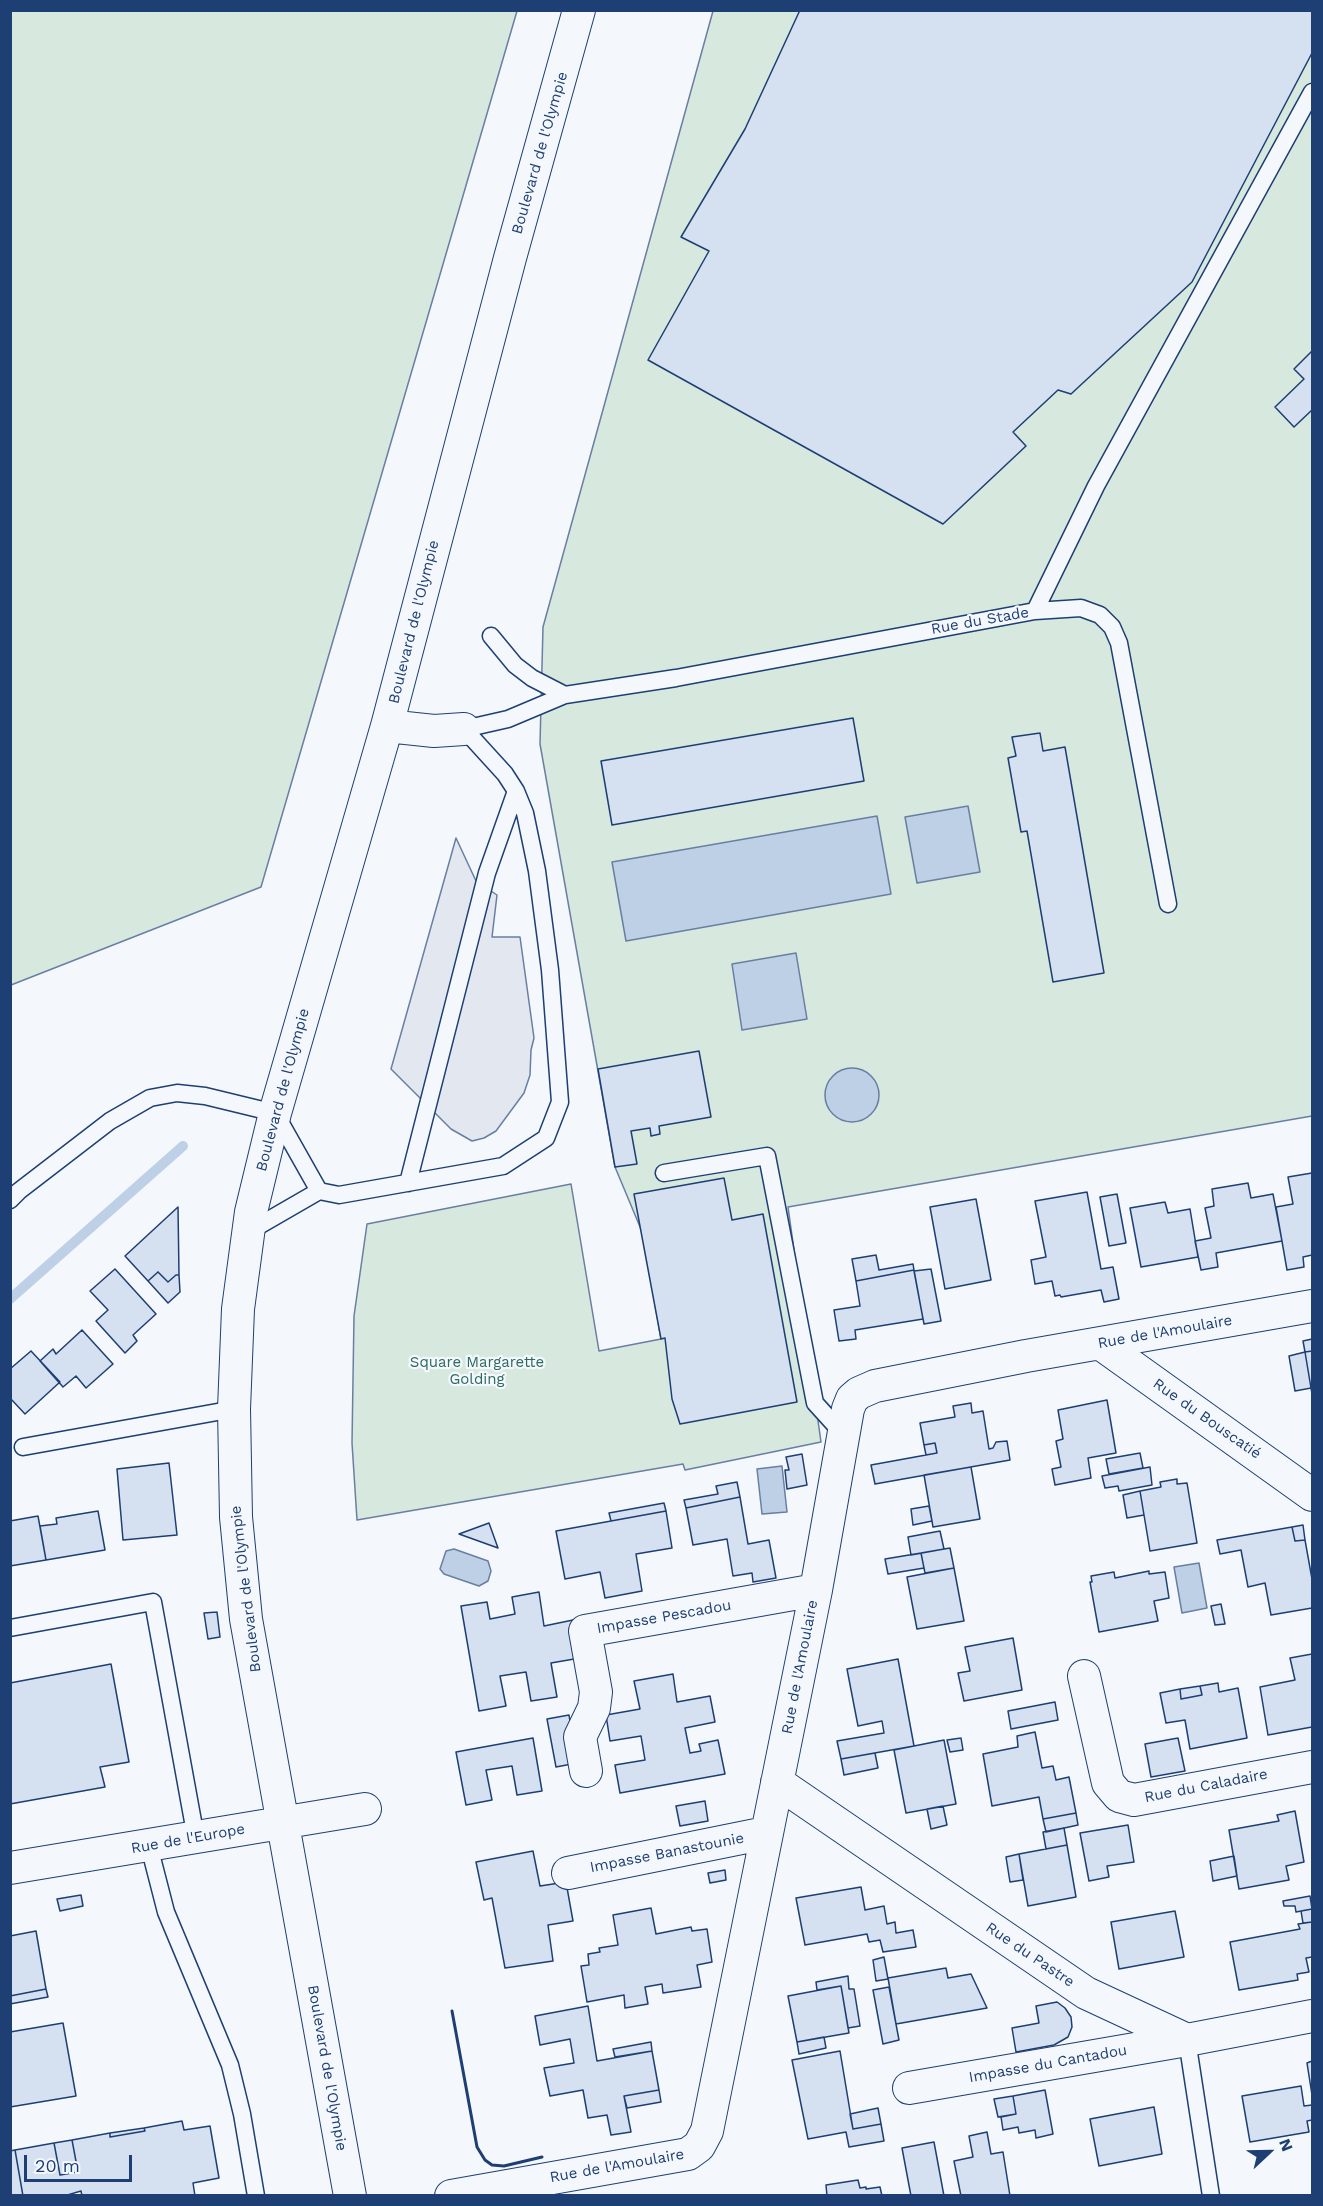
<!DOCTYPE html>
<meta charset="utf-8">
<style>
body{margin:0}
#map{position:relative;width:1323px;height:2206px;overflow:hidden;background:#f4f7fb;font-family:"Work Sans",sans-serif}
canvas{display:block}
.frame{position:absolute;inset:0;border:12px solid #1d3f73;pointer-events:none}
.north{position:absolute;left:1239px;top:2122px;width:60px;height:60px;-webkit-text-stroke:4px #f4f7fb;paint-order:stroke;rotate:68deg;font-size:16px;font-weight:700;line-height:24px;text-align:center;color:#1d3f73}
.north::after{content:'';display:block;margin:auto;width:21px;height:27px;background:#1d3f73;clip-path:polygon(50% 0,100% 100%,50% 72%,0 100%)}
.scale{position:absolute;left:24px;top:2155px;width:108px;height:27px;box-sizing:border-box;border:3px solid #1d3f73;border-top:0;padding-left:8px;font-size:18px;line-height:21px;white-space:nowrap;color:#1d3f73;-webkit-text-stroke:4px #f4f7fb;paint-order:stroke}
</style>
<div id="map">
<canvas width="1323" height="2206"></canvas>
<div class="frame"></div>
<div class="north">N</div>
<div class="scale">20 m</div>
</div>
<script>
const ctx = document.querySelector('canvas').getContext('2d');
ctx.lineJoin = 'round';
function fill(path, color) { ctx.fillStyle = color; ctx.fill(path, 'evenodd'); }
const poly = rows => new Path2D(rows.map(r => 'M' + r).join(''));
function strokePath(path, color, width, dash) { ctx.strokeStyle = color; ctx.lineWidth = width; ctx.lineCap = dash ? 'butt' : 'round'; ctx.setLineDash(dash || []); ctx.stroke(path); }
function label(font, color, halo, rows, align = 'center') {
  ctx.font = font + ' "Work Sans",sans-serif'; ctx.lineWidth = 4.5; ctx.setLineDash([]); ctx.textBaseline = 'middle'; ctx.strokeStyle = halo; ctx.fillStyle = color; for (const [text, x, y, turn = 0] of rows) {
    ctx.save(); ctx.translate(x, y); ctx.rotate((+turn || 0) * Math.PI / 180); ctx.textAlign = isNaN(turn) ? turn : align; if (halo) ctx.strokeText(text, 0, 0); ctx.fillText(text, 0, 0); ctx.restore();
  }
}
const green = poly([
 [10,11,517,11,261,887,11,985,10,11],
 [713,11,1312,11,1312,1116,788,1207,821,1442,685,1470,683,1464,357,1520,352,1443,354,1316,367,1224,571,1184,599,1351,661,1339,643,1234,615,1167,540,744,543,627,713,11]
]);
fill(green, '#d7e8df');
strokePath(green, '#687fa3', 1.5);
const parking = poly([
 [456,838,476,881,497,895,492,937,520,937,534,1038,531,1050,530,1075,524,1093,496,1131,484,1138,472,1141,451,1129,391,1069,456,838]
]);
fill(parking, '#e3e8f0');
strokePath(parking, '#687fa3', 1.5);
const water = poly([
 [968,806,980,872,917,883,905,817,968,806],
 [877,816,891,894,626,941,612,862,877,816],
 [796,953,807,1019,742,1030,732,964,796,953],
 '825 1095a27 27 0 1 1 54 0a27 27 0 1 1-54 0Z',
 [782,1466,787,1512,762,1514,757,1469,782,1466],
 [454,1549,488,1561,491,1571,488,1581,479,1586,444,1574,440,1569,446,1551,454,1549],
 [1199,1563,1207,1608,1182,1613,1174,1567,1199,1563]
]);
fill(water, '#bed0e5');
strokePath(water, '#687fa3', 1.5);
strokePath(poly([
 [10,1299,183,1146]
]), '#bed0e5', 10);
const building = poly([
 [800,10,1312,10,1312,53,1192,282,1071,394,1058,390,1013,432,1026,446,943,524,648,360,709,251,681,237,745,129,800,10],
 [1312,351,1312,410,1294,427,1275,407,1304,379,1294,369,1312,351],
 [853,718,864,781,612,825,601,761,853,718],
 [1040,733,1043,751,1065,747,1104,973,1053,982,1027,831,1021,832,1008,758,1016,756,1012,737,1040,733],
 [699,1051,711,1117,659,1126,660,1134,651,1136,650,1128,631,1131,637,1164,615,1167,598,1069,699,1051],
 [1312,1173,1312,1255,1303,1257,1304,1267,1287,1270,1276,1207,1293,1204,1288,1177,1312,1173],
 [724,1178,732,1220,763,1214,797,1402,680,1424,672,1399,665,1338,661,1339,634,1194,724,1178],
 [1248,1183,1251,1198,1273,1194,1282,1241,1216,1253,1218,1267,1201,1270,1195,1241,1211,1238,1205,1208,1214,1206,1212,1189,1248,1183],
 [1087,1192,1101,1269,1113,1267,1119,1299,1104,1302,1101,1290,1061,1297,1060,1295,1055,1296,1052,1281,1035,1284,1031,1260,1046,1257,1035,1201,1087,1192],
 [1117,1194,1126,1243,1109,1246,1100,1197,1117,1194],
 [976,1199,991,1280,945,1289,930,1207,976,1199],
 [1165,1202,1168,1213,1190,1209,1198,1257,1141,1267,1130,1208,1165,1202],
 [178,1207,179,1275,176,1275,168,1282,158,1272,148,1281,125,1256,178,1207],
 [876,1255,879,1270,913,1264,914,1270,856,1281,852,1259,876,1255],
 [115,1269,156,1314,133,1335,137,1341,125,1353,96,1321,108,1310,90,1291,115,1269],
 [931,1269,941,1321,924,1324,914,1271,931,1269],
 [914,1270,923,1319,855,1330,856,1339,839,1341,834,1310,860,1306,856,1281,914,1270],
 [158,1272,168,1282,176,1275,179,1275,180,1292,168,1303,148,1281,158,1272],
 [82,1330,113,1364,86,1388,76,1376,63,1387,40,1361,53,1349,56,1354,82,1330],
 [1312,1339,1312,1351,1305,1352,1303,1341,1312,1339],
 [31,1351,60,1382,25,1414,10,1398,10,1369,31,1351],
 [1312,1351,1312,1394,1305,1352,1312,1351],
 [1305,1352,1311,1388,1295,1391,1289,1356,1305,1352],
 [1107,1400,1116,1453,1088,1458,1091,1478,1055,1485,1052,1469,1061,1467,1056,1441,1063,1439,1058,1410,1107,1400],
 [971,1403,972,1413,983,1411,989,1449,993,1448,996,1442,1007,1441,1010,1460,875,1484,871,1465,937,1453,935,1443,924,1445,920,1423,955,1417,953,1406,971,1403],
 [935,1443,937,1453,926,1455,924,1445,935,1443],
 [1140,1453,1143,1468,1109,1474,1106,1459,1140,1453],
 [802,1454,807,1485,787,1489,785,1470,789,1470,786,1457,802,1454],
 [169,1463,177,1535,123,1540,117,1469,169,1463],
 [971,1467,980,1519,933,1527,924,1475,971,1467],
 [1150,1467,1152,1485,1119,1491,1118,1486,1105,1488,1102,1476,1150,1467],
 [1177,1479,1177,1484,1187,1483,1197,1543,1150,1551,1140,1491,1161,1487,1160,1482,1177,1479],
 [737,1482,740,1497,686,1508,684,1500,718,1494,716,1486,737,1482],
 [1140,1491,1144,1515,1127,1518,1123,1495,1140,1491],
 [740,1497,748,1544,769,1540,776,1578,753,1582,752,1573,733,1576,727,1539,693,1545,686,1508,740,1497],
 [664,1503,666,1511,611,1521,609,1513,664,1503],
 [929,1506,932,1521,913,1525,911,1509,929,1506],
 [98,1511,105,1550,46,1560,40,1526,57,1524,56,1518,98,1511],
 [666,1511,672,1548,636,1554,642,1591,605,1598,600,1572,565,1579,556,1531,666,1511],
 [38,1516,46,1560,10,1566,10,1521,38,1516],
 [489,1523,498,1548,459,1534,489,1523],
 [1303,1525,1305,1540,1295,1541,1292,1527,1303,1525],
 [1292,1527,1295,1541,1305,1540,1312,1579,1312,1608,1271,1615,1265,1583,1248,1587,1241,1550,1220,1554,1217,1540,1292,1527],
 [940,1531,944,1549,911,1555,908,1537,940,1531],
 [950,1548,954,1568,925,1573,921,1553,950,1548],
 [921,1553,924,1568,888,1574,885,1559,921,1553],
 [954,1568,964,1621,917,1629,907,1577,954,1568],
 [1149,1571,1149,1574,1165,1572,1169,1598,1154,1601,1158,1621,1099,1632,1090,1582,1092,1582,1091,1576,1114,1572,1115,1578,1149,1571],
 [539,1592,544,1626,573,1620,580,1658,551,1663,557,1697,531,1701,526,1672,500,1676,506,1706,479,1711,461,1606,487,1602,490,1619,515,1614,512,1597,539,1592],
 [1221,1604,1225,1624,1215,1625,1211,1606,1221,1604],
 [217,1612,220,1637,208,1639,204,1613,217,1612],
 [1013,1638,1022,1690,964,1701,958,1673,970,1671,965,1647,1013,1638],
 [1312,1654,1312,1727,1268,1735,1260,1687,1295,1680,1290,1658,1312,1654],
 [898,1659,914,1746,841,1759,837,1741,884,1733,882,1721,858,1726,847,1669,898,1659],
 [111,1664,129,1762,100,1767,105,1787,10,1804,10,1683,111,1664],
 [673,1674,677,1702,710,1696,715,1722,685,1728,690,1753,701,1751,699,1744,718,1740,725,1774,620,1793,615,1765,645,1760,641,1736,610,1741,606,1715,640,1709,634,1681,673,1674],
 [1218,1683,1219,1692,1238,1688,1247,1738,1190,1749,1185,1720,1166,1723,1160,1693,1180,1689,1181,1699,1202,1695,1200,1686,1218,1683],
 [1200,1686,1202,1695,1181,1699,1180,1689,1200,1686],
 [1055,1702,1058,1720,1011,1729,1008,1711,1055,1702],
 [569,1715,577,1763,556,1767,547,1719,569,1715],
 [1035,1732,1042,1768,1053,1766,1056,1780,1069,1777,1076,1813,1043,1819,1039,1797,992,1806,983,1754,1018,1747,1017,1736,1035,1732],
 [533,1738,542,1791,517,1795,512,1766,486,1770,492,1800,466,1805,456,1752,533,1738],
 [961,1738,963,1750,950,1752,947,1740,961,1738],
 [1178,1738,1185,1771,1151,1777,1145,1744,1178,1738],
 [944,1740,956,1804,906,1813,894,1750,944,1740],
 [875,1753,878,1768,844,1775,841,1759,875,1753],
 [705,1801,708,1821,680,1826,676,1806,705,1801],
 [943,1806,947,1825,931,1829,927,1809,943,1806],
 [1295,1811,1304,1862,1286,1866,1289,1880,1239,1889,1229,1830,1279,1821,1277,1815,1295,1811],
 [1076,1813,1078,1825,1046,1832,1043,1819,1076,1813],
 [1128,1825,1134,1862,1107,1866,1109,1877,1089,1881,1080,1833,1128,1825],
 [1064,1828,1067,1845,1046,1849,1043,1832,1064,1828],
 [1067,1845,1076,1897,1028,1906,1019,1854,1067,1845],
 [533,1851,540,1886,566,1882,573,1921,548,1925,553,1961,505,1968,492,1898,484,1900,476,1862,533,1851],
 [1019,1854,1023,1880,1010,1882,1006,1857,1019,1854],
 [1234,1856,1237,1876,1213,1881,1210,1861,1234,1856],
 [725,1870,726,1880,710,1883,708,1873,725,1870],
 [861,1887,865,1910,884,1906,887,1924,895,1922,896,1933,913,1930,916,1947,883,1952,880,1940,869,1942,867,1934,805,1945,796,1898,861,1887],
 [81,1895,83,1906,60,1911,57,1899,81,1895],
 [1310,1896,1312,1909,1296,1912,1295,1906,1284,1906,1283,1901,1310,1896],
 [651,1908,656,1934,691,1927,692,1931,707,1929,712,1962,697,1965,701,1987,663,1993,662,1984,645,1987,648,2004,625,2008,624,1995,587,2002,581,1966,589,1965,588,1954,600,1952,599,1948,618,1945,613,1915,651,1908],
 [1312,1909,1312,1922,1303,1923,1301,1911,1312,1909],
 [1175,1911,1184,1957,1119,1969,1111,1922,1175,1911],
 [1312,1922,1312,1957,1306,1958,1309,1972,1297,1974,1298,1980,1239,1990,1230,1942,1300,1929,1298,1924,1312,1922],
 [36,1931,46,1989,10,1996,10,1936,36,1931],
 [884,1957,888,1979,876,1981,873,1960,884,1957],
 [946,1968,948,1978,971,1974,987,2008,896,2024,888,1978,946,1968],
 [848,1976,849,1989,854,1989,860,2026,848,2028,841,1986,817,1990,816,1982,848,1976],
 [841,1986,849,2033,797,2042,788,1996,841,1986],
 [889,1987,899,2040,883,2044,873,1990,889,1987],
 [46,1989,48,1997,10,2004,10,1996,46,1989],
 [1057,2002,1065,2008,1071,2017,1072,2027,1068,2037,1054,2045,1016,2052,1012,2028,1039,2023,1036,2006,1057,2002],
 [588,2006,597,2061,652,2051,659,2090,624,2096,631,2132,611,2135,607,2115,588,2118,583,2090,550,2096,544,2068,574,2063,570,2039,540,2045,535,2016,588,2006],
 [63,2023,76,2096,10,2107,10,2032,63,2023],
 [824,2037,826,2048,799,2054,797,2042,824,2037],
 [651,2042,652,2051,615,2057,613,2049,651,2042],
 [840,2051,853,2129,881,2124,884,2141,849,2147,846,2132,808,2139,792,2060,840,2051],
 [1312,2061,1312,2095,1307,2063,1312,2061],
 [1301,2086,1304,2106,1312,2105,1312,2120,1307,2121,1309,2132,1250,2142,1242,2096,1301,2086],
 [659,2090,661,2102,627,2108,624,2096,659,2090],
 [1045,2090,1053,2134,1036,2138,1035,2130,1019,2133,1018,2127,1003,2130,1001,2117,1016,2114,1013,2096,1045,2090],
 [1013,2096,1016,2114,998,2117,994,2099,1013,2096],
 [1154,2107,1162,2154,1099,2166,1090,2119,1154,2107],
 [878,2108,881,2124,853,2129,850,2114,878,2108],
 [182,2121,184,2130,210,2126,219,2178,193,2183,195,2196,82,2196,81,2191,64,2196,23,2196,15,2150,54,2143,60,2175,78,2172,72,2140,110,2133,110,2137,145,2131,144,2128,182,2121],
 [144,2128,145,2131,110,2137,110,2133,144,2128],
 [987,2132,991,2154,1003,2152,1010,2196,961,2196,954,2161,973,2157,969,2136,987,2132],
 [72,2140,78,2172,60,2175,54,2143,72,2140],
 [934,2142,944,2196,911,2196,902,2148,934,2142],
 [15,2150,23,2196,10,2196,10,2151,15,2150],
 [858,2180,860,2188,866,2187,866,2189,880,2187,882,2196,827,2196,826,2185,858,2180]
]);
fill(building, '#d5e0f0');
strokePath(building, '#1d3f73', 1.5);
const lane = poly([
 [1035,611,1096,486,1312,92],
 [491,636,515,665,532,678,565,695],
 [664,1173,767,1156,815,1403,844,1435],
 [408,1183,487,873,516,791],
 [10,1200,19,1191,110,1121,150,1098,177,1093,205,1096,275,1113,319,1191],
 [248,1232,319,1191,339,1195,503,1166,546,1138,560,1102,550,970,537,871,525,813,516,791,505,774,464,729,508,719,565,695,676,678,1035,611,1081,608,1100,615,1112,627,1119,643,1168,904],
 [23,1447,234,1409],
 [10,1628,153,1602,196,1838],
 [149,1846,166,1912,230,2065,242,2114,256,2196],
 [1187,2040,1211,2196]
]);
const street = poly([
 [387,726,434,731,464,729],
 [1101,1344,1312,1495],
 [1084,1676,1108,1783,1119,1796,1134,1800,1312,1767],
 [586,1771,580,1737,594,1708,596,1692,585,1631,816,1590],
 [777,1782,1086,1993,1187,2040,1312,2016],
 [10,1868,365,1809],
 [568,1873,766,1833],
 [909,2088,1187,2040],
 [350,2196,246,1619,236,1517,234,1409,238,1309,251,1212,275,1113,387,726,510,258,579,10],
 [451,2196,688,2154,699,2146,707,2131,816,1590,848,1409,852,1399,859,1393,875,1386,1026,1356,1312,1306]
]);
strokePath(lane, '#1d3f73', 19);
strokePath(street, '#1d3f73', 34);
strokePath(lane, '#f4f7fb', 16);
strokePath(street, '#f4f7fb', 32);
strokePath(poly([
 [452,2011,477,2147,485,2160,492,2165,504,2166,542,2157]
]), '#1d3f73', 3);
label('15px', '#1d3f73', '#f4f7fb', [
 ["Boulevard de l'Olympie",540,153,-74],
 ["Rue du Stade",980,621,-10],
 ["Boulevard de l'Olympie",414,622,-76],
 ["Boulevard de l'Olympie",283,1090,-75],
 ["Rue de l'Amoulaire",1165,1332,-10],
 ["Rue du Bouscatié",1207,1419,35],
 ["Boulevard de l'Olympie",246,1589,-97],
 ["Impasse Pescadou",664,1617,-10],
 ["Rue de l'Amoulaire",800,1667,-79],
 ["Rue du Caladaire",1206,1786,-11],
 ["Rue de l'Europe",188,1839,-10],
 ["Impasse Banastounie",667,1853,-11],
 ["Rue du Pastre",1030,1955,34],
 ["Impasse du Cantadou",1048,2064,-10],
 ["Boulevard de l'Olympie",327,2068,80],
 ["Rue de l'Amoulaire",617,2166,-10]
]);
label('15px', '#2c6c60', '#f4f7fb', [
 ["Square Margarette",477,1363],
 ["Golding",477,1380]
]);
</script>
